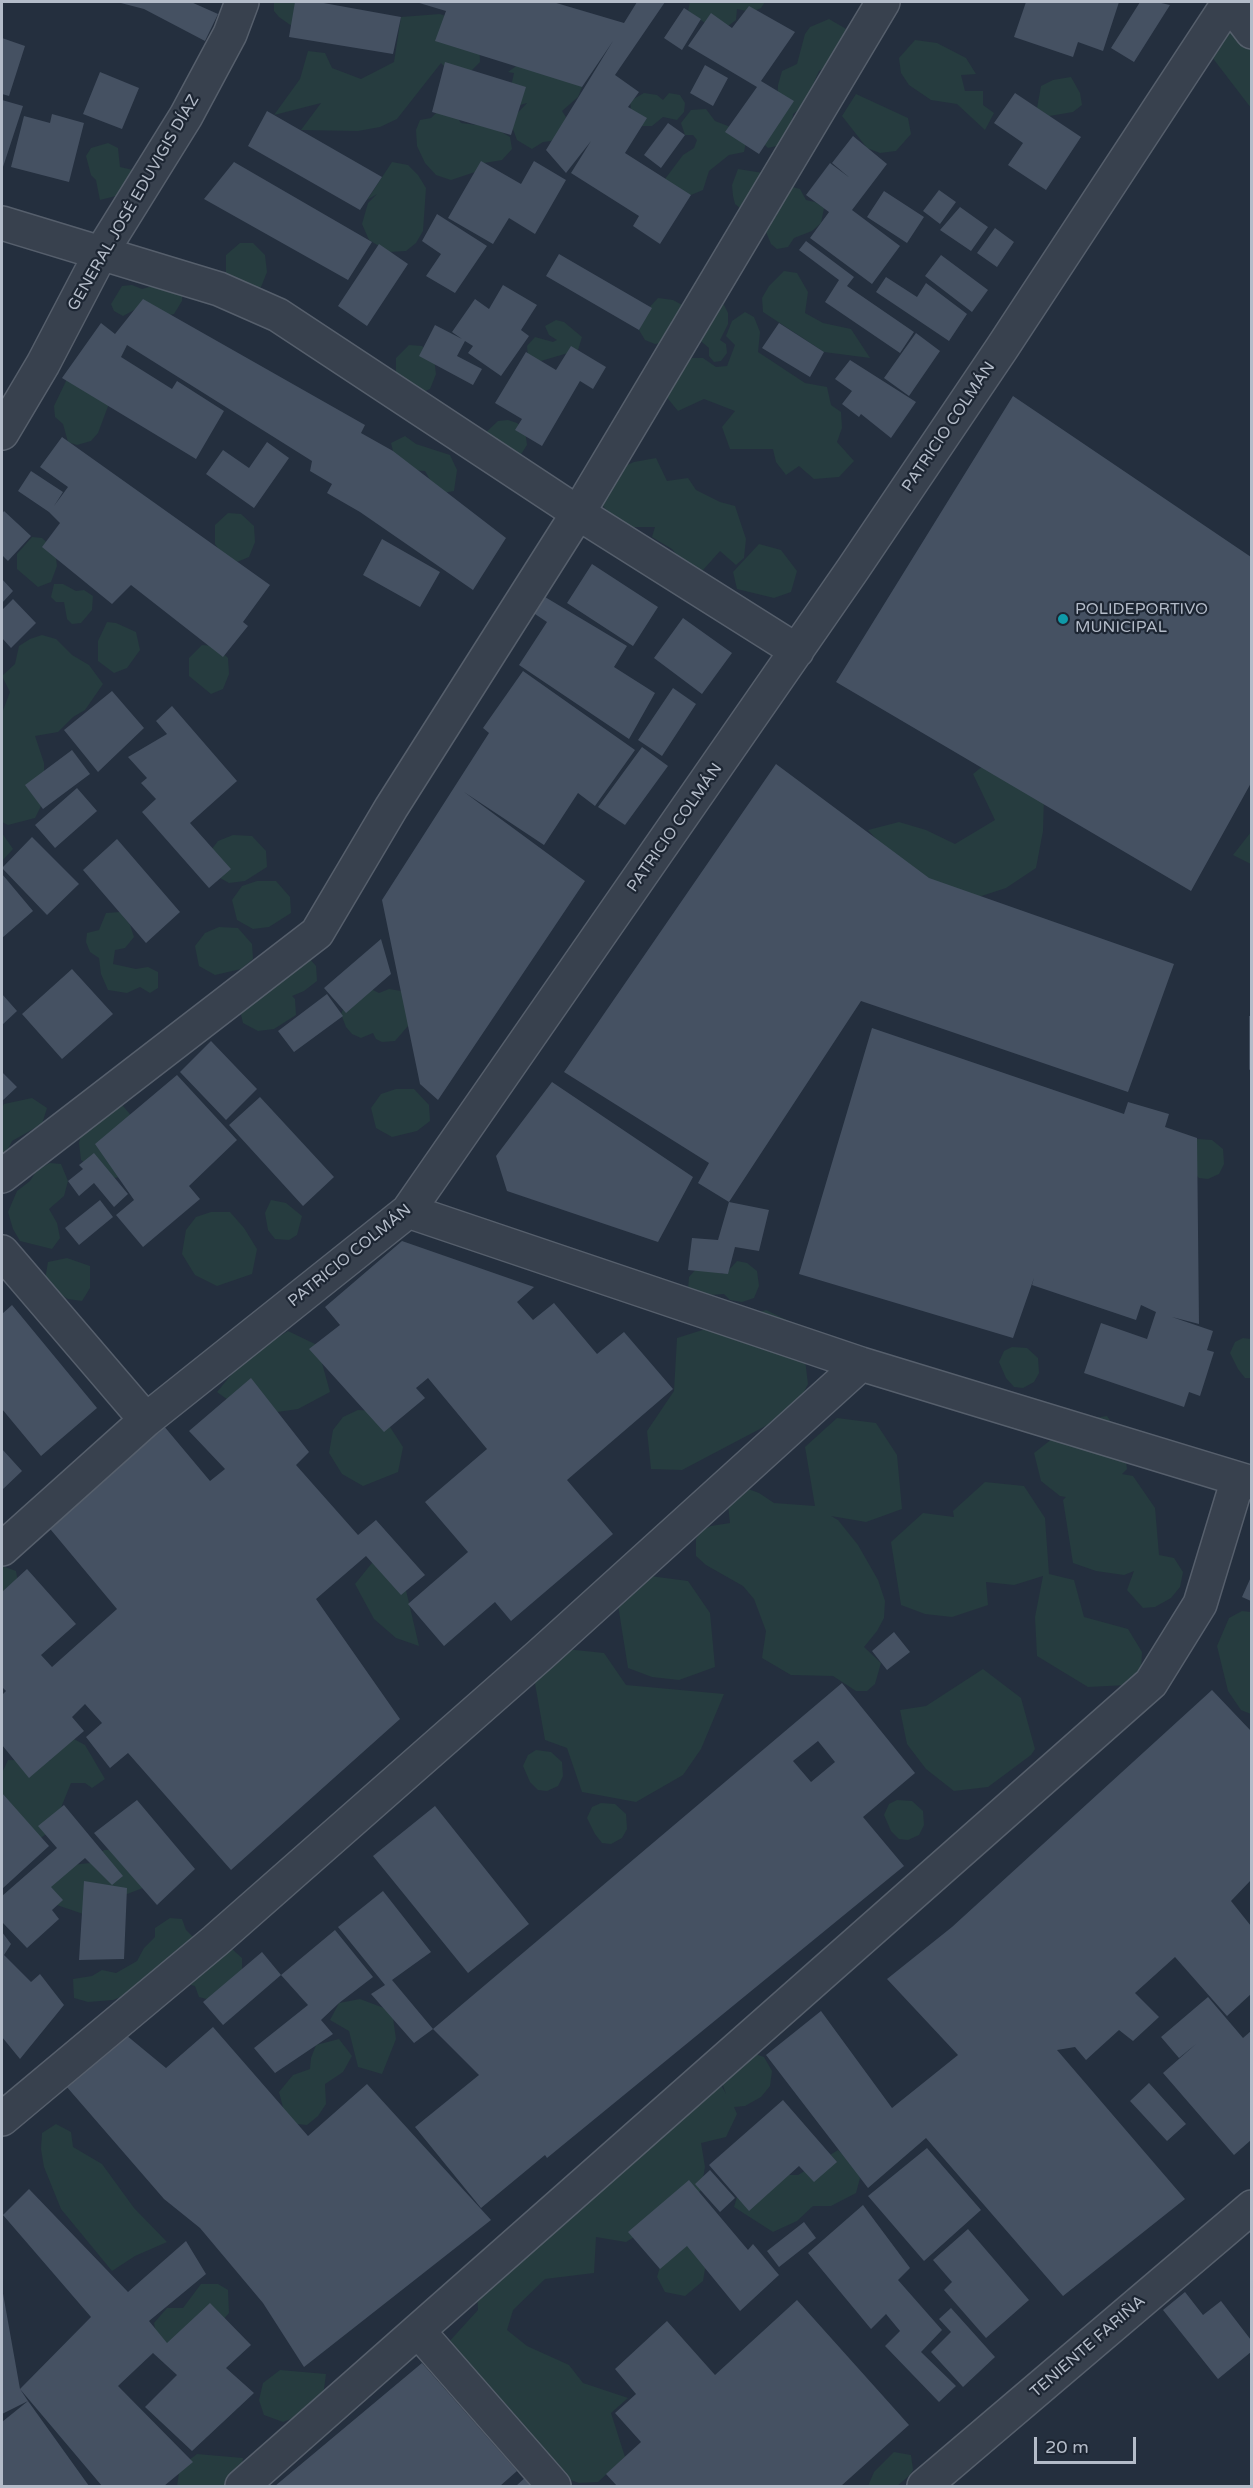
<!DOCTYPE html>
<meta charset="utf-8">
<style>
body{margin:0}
#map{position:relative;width:1253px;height:2488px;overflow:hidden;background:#242f3e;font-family:"Varela Round",sans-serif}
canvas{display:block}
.frame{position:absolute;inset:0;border:3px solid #b4bcc9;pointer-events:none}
.scale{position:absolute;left:1034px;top:2437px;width:102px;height:27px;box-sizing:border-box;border:3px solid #b4bcc9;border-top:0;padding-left:8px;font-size:18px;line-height:21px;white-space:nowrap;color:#b4bcc9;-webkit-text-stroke:4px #1d2633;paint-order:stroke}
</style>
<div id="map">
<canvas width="1253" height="2488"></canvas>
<div class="frame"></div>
<div class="scale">20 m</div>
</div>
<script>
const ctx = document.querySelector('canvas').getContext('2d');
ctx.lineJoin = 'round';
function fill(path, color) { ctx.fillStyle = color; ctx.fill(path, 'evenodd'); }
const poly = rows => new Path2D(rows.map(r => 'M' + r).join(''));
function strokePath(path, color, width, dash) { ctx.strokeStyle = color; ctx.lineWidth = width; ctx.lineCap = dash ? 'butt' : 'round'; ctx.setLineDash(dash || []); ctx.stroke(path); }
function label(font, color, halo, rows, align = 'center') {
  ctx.font = font + ' "Varela Round",sans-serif'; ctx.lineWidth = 4.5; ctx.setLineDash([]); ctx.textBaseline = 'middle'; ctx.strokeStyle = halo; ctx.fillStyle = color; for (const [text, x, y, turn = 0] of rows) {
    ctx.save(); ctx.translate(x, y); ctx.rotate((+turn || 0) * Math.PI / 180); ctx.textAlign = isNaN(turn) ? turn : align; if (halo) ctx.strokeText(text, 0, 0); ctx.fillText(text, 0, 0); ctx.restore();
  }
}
fill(poly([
 [274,2,314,2,315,9,296,29,279,17,274,11],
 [690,2,765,2,761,8,752,12,737,9,736,20,724,29,712,28,688,11],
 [1237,2,1251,2,1251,108,1205,48],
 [440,14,454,19,479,39,480,62,466,76,449,71,441,63,397,119,380,127,358,131,301,130,321,103,274,115,300,79,308,51,325,53,332,68,361,79,394,62,401,17],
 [829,19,848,30,836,63,819,71,803,107,793,114,791,134,785,144,768,148,763,143,777,105,778,85,782,71,797,64,805,34,810,27],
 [915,40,937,43,966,58,976,74,961,75,965,91,983,91,983,105,994,113,985,130,957,104,931,100,909,85,901,73,899,58],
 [526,59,582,87,578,97,562,111,569,122,558,140,543,142,532,149,517,140,510,121,527,103,506,109,514,73,508,72],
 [1071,77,1080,93,1082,105,1073,112,1049,116,1037,108,1041,86,1053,80],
 [644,93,657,95,663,100,669,93,680,95,685,103,684,112,677,120,663,117,652,126,642,126,632,117,630,101],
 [856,94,908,118,911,134,896,151,880,153,867,148,842,116],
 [441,108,451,108,461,123,493,127,510,137,512,149,502,160,484,163,475,172,451,180,436,175,425,163,417,146,416,130,420,120,431,118],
 [706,109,715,121,728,126,746,142,744,152,729,155,709,171,703,190,691,195,670,192,665,179,683,155,694,148,697,140,693,135,685,135,681,123,691,110],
 [108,143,118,148,120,167,133,170,137,178,120,195,100,200,96,180,91,175,86,156,91,148],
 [392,162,408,165,418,175,426,188,423,231,416,243,406,251,389,252,369,240,362,224,368,203,377,194,367,200],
 [738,169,763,173,741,209,735,204,733,196,732,185],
 [785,185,800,189,806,200,815,202,824,208,821,223,812,231,794,238,788,247,777,249,771,244,766,232,772,219,777,215,774,203],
 [240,243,253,243,265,255,267,272,261,287,248,292,226,274,226,255],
 [784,271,797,273,808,292,805,313,823,323,851,329,870,358,824,352,763,312,762,298,769,286],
 [171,281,182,286,182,301,174,314,160,318,136,309,123,316,114,311,111,304,122,286,132,285,142,289],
 [658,298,673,300,684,306,670,342,655,344,645,340,639,330,646,311],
 [712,301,724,305,728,313,728,324,720,340,726,344,727,353,721,361,714,362,709,356,709,348,697,338],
 [745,312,754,317,760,332,758,352,805,383,827,387,831,405,841,412,842,428,837,442,854,461,839,477,814,479,799,466,786,475,776,462,773,449,730,449,722,427,735,411,704,399,678,411,664,394,684,363,692,358,703,358,716,367,727,366,735,345,726,336,732,321],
 [556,320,564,322,582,337,578,350,541,361,528,357,527,346,535,337,553,342,557,340,549,335,545,326],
 [409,345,422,346,434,358,436,374,430,389,418,394,396,376,396,358],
 [67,379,113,393,98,433,91,441,77,445,68,442,63,424,55,417,54,406],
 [508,420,517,423,525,430,527,445,518,459,481,437,498,421],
 [405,436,416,444,450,455,457,470,454,491,443,493,433,485,425,471,406,470,393,451,391,443],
 [656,458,667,481,688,478,696,490,720,502,735,506,746,539,744,558,736,565,720,551,703,570,688,568,672,549,652,537,655,527,630,527,613,517,595,497,611,472,634,462],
 [228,513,241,514,254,526,255,542,249,557,237,562,220,551,215,544,215,525],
 [32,537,42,538,55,550,57,566,51,582,38,587,17,569,17,554],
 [759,544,781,550,797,571,791,592,774,598,737,589,733,572],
 [54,584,63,584,76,591,84,590,93,596,92,610,81,623,72,624,67,619,64,602,56,602,51,597],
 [107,622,116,623,136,632,140,650,127,668,114,673,98,661,98,641],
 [42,635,56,639,72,655,89,665,103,684,85,710,73,717,58,732,35,736,44,763,44,800,35,818,8,825,2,822,2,713,10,692,2,676,15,664,19,646,30,639],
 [202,645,215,646,228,658,229,674,223,689,211,694,189,676,189,658],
 [989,761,1044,797,1043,831,1036,868,1006,888,963,902,922,890,868,830,899,822,926,830,955,844,995,820,973,774],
 [1251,832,1251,864,1233,855],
 [2,833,13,849,2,861],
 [233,835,252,836,266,851,267,867,245,881,229,883,213,874,208,854,218,841],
 [257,881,276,881,290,897,291,913,269,927,253,929,237,920,232,900,242,886],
 [120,912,130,925,134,937,125,948,115,950,113,964,136,969,148,967,158,972,158,988,150,993,140,987,127,993,108,990,101,974,99,958,90,952,86,942,87,933,99,930,106,913],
 [219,927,238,928,252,944,253,959,241,969,215,975,199,966,195,946,205,933],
 [302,950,316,966,317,981,304,991,292,996,295,999,296,1015,274,1029,258,1031,243,1023,238,1002],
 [369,988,379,993,389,989,401,991,410,1006,408,1026,395,1041,382,1042,376,1039,373,1033,361,1038,352,1034,346,1027,341,1014,348,998],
 [396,1089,414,1089,429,1105,430,1121,417,1131,392,1137,376,1128,371,1108,381,1094],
 [32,1098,47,1108,42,1124,12,1141,2,1161,2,1108,4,1104],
 [110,1106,123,1106,134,1119,126,1176,114,1178,95,1171,81,1160,79,1143,82,1131,93,1129,94,1124],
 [1197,1139,1212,1140,1223,1149,1224,1164,1219,1174,1208,1179,1199,1178,1191,1170],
 [50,1163,61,1164,68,1181,64,1196,49,1209,57,1223,60,1238,52,1249,20,1241,13,1229,8,1212,17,1191,30,1181,37,1170],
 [271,1200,286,1203,302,1216,297,1235,289,1240,275,1239,268,1230,265,1213],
 [211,1212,230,1212,244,1228,257,1249,252,1274,217,1286,195,1275,182,1254,186,1230,196,1217],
 [67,1258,90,1266,90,1288,82,1301,68,1299,52,1289,45,1280,48,1262],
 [737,1261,747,1263,757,1271,759,1286,754,1298,742,1302,730,1300,724,1294,696,1296,688,1290,689,1277,696,1269,715,1270,722,1274,728,1271],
 [766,1310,801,1327,808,1384,794,1411,682,1470,651,1469,647,1431,674,1391,677,1338],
 [288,1331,317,1345,330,1392,298,1409,250,1416,217,1392,246,1357],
 [1243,1338,1251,1339,1251,1378,1245,1378,1238,1369,1230,1353,1235,1342],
 [1012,1347,1027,1348,1038,1358,1039,1373,1034,1382,1023,1388,1014,1387,1006,1378,999,1362,1004,1351],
 [358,1410,376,1411,390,1427,403,1447,398,1472,363,1486,342,1474,329,1453,333,1430,343,1417],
 [1107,1416,1123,1440,1127,1469,1122,1474,1133,1476,1155,1508,1159,1555,1174,1558,1183,1572,1180,1587,1171,1598,1155,1607,1143,1608,1127,1590,1134,1571,1124,1575,1096,1571,1073,1563,1063,1500,1066,1497,1060,1496,1041,1481,1034,1453,1075,1421],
 [837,1418,876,1423,897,1455,902,1509,866,1522,831,1516,838,1520,858,1545,878,1580,885,1601,884,1618,877,1631,864,1647,881,1663,875,1684,867,1691,856,1691,833,1676,791,1675,762,1658,766,1631,754,1599,743,1586,706,1565,696,1556,696,1539,703,1530,711,1526,730,1523,728,1505,743,1487,759,1493,774,1503,815,1506,805,1447],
 [985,1482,1024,1486,1045,1518,1049,1574,1074,1580,1084,1617,1128,1629,1142,1652,1141,1671,1128,1685,1088,1687,1037,1656,1035,1617,1043,1576,1014,1585,986,1582,988,1605,952,1617,925,1614,901,1605,891,1542,923,1513,954,1517,953,1511],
 [376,1558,405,1586,419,1646,396,1638,374,1619,355,1584],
 [2,1566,16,1571,20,1594,2,1616],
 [650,1576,688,1581,710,1613,715,1667,679,1680,652,1677,628,1668,618,1605],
 [1242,1611,1251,1612,1251,1714,1241,1710,1228,1691,1217,1646,1229,1618],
 [566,1649,604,1653,626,1685,724,1694,701,1749,683,1775,636,1802,582,1792,567,1748,545,1740,534,1678],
 [983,1669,1021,1698,1035,1749,1031,1755,988,1787,954,1791,926,1769,907,1744,900,1710,926,1706],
 [53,1733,70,1737,85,1745,105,1779,92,1788,85,1783,71,1783,52,1830,32,1844,22,1837,2,1806,2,1773,8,1760,50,1761],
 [536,1750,551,1752,562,1762,563,1776,558,1786,547,1791,538,1790,530,1782,523,1766,528,1755],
 [897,1800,912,1801,923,1811,924,1825,919,1835,908,1840,899,1839,891,1831,884,1815,889,1804],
 [601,1803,615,1804,626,1814,627,1829,622,1838,611,1844,602,1843,595,1834,587,1818,592,1807],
 [104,1850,128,1850,148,1886,122,1896,89,1916,51,1903,49,1880,71,1865,90,1863],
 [170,1918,182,1919,186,1930,194,1938,215,1941,232,1949,242,1958,242,1969,237,1980,210,2000,199,1997,195,1986,184,1983,123,1996,113,2000,88,2002,74,1998,73,1979,92,1976,102,1970,116,1973,137,1961,144,1948,155,1937,155,1928],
 [360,1999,392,2011,396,2039,382,2074,358,2067,349,2031,330,2020,339,2003],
 [339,2039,352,2056,343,2072,325,2084,326,2104,318,2116,307,2125,287,2123,279,2092,293,2075,310,2069,311,2058,316,2045],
 [752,2053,764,2057,772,2071,770,2086,761,2097,745,2106,734,2107,737,2114,726,2137,701,2143,705,2167,701,2190,686,2205,626,2242,596,2237,594,2273,545,2279,513,2310,507,2330,527,2346,569,2365,583,2383,628,2398,611,2413,625,2457,598,2482,579,2483,565,2478,447,2344,478,2310,476,2278,720,2083,726,2094,722,2083],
 [56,2124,71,2132,73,2147,102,2164,134,2208,167,2242,135,2256,112,2271,61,2209,44,2167,41,2149,42,2133],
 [838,2150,854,2164,860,2178,856,2193,831,2206,813,2206,797,2221,773,2232,734,2207,740,2187,781,2175,798,2175],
 [697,2239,707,2257,703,2281,685,2296,665,2292,657,2277,665,2250],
 [201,2284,218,2284,228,2290,229,2313,194,2353,158,2343,154,2323,167,2308,183,2308],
 [280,2370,326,2374,323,2396,306,2413,283,2422,264,2415,259,2400,263,2383],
 [894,2452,911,2455,913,2470,910,2475,897,2486,868,2486,874,2472],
 [197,2454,243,2458,240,2480,233,2486,177,2486,180,2467]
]), '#263c3f');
fill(poly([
 [117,2,191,2,218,14,205,41,144,9],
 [295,2,318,2,401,17,393,54,289,37],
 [416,2,553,2,624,23,637,2,665,2,615,75,639,92,628,107,647,118,625,153,691,195,660,244,633,226,639,216,571,173,591,141,566,173,546,150,613,41,582,87,435,41,446,11],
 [1026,2,1119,2,1103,51,1078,42,1073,57,1014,37],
 [1140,2,1157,2,1170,5,1134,62,1111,48],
 [749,6,795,32,761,81,794,101,759,154,725,132,757,87,688,46,711,13,732,28],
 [684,8,701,19,682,50,664,38],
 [2,38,25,46,9,96,2,94],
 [445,62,526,87,511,135,432,112],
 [705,65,728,78,713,106,690,93],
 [100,72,139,88,122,129,83,114],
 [1015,93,1081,137,1046,190,1008,165,1023,143,994,123],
 [2,100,23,106,2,170],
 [267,111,382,177,360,210,248,146],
 [52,114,84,123,69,182,11,167,24,116,50,123],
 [668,123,685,135,661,168,644,155],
 [853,136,887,164,852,210,900,246,872,284,810,238,829,212,806,195,830,163,850,178,832,163],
 [481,161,521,184,534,161,566,180,535,234,509,218,493,244,448,218],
 [234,162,372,242,348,280,204,199],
 [939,190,956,202,940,224,923,211],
 [884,191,924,217,907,243,867,217],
 [960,207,988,227,971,251,940,230],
 [437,214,487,246,455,293,426,276,441,254,422,241],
 [995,228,1014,242,997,267,977,253],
 [806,241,854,277,847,286,914,332,900,353,825,302,839,280,799,250],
 [379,244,408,264,367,326,338,306],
 [559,254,652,308,639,330,546,276],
 [941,255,988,290,972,312,925,276],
 [886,277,917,297,926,283,967,314,949,341,876,292],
 [503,285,537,305,521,330,529,336,501,376,468,353,473,346,465,341,457,356,482,369,473,385,419,356,435,325,462,339,452,332,475,299,489,309],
 [143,299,365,425,361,433,393,451,506,538,473,590,360,512,327,493,332,484,310,471,312,461,127,345,121,357,172,389,177,381,224,411,196,459,62,378,101,323,115,334],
 [779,323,824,352,810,377,762,348],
 [916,333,940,351,909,396,884,378],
 [571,346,606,367,593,389,580,381,542,446,515,430,522,419,495,403,526,352,556,370],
 [850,360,916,402,891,438,861,414,859,417,842,404,852,391,835,379],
 [1013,396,1251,557,1251,783,1191,891,836,682],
 [62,437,270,585,243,622,248,626,223,657,131,585,112,604,42,547,60,523,49,512,18,491,31,471,63,492,54,506,68,487,40,467],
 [267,442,289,458,254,508,206,474,223,450,249,468],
 [4,511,31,536,8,561,2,555,2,514],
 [382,539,440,572,420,607,363,575],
 [592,564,658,607,633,646,567,603],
 [2,579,13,591,2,603],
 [540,594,627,646,614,667,655,693,629,739,519,665,547,622,529,610],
 [13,599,36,623,11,648,2,638,2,610],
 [683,618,732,653,702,694,654,658],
 [523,671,635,750,595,806,578,793,544,845,464,792,585,881,438,1100,420,1084,382,900,489,733,483,728],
 [673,688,696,704,662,756,638,740],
 [112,691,144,728,98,772,64,730],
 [172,706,237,781,190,823,231,869,209,888,142,812,156,799,141,783,147,778,128,757,167,734,156,721],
 [642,747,668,766,625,825,598,807],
 [72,750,90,774,43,809,25,785],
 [776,764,929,878,1174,964,1128,1092,861,1001,729,1202,698,1183,709,1163,564,1072],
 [77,788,97,811,55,848,35,825],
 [32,837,79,884,47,915,2,868],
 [117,839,180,912,146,943,83,870],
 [2,874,33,911,2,938],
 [381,939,391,974,346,1013,324,988],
 [72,969,113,1014,62,1059,22,1014],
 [2,994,17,1011,2,1025],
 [327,994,343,1016,294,1052,278,1031],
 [1249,1016,1251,1016,1251,1069,1249,1070],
 [872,1028,1124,1114,1128,1102,1169,1114,1165,1127,1197,1138,1199,1324,1172,1317,1213,1331,1207,1350,1214,1352,1200,1396,1189,1392,1184,1407,1084,1373,1101,1323,1147,1339,1156,1312,1141,1305,1136,1320,1032,1285,1034,1278,1013,1338,799,1274],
 [211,1041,257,1089,226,1120,180,1072],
 [2,1072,17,1087,2,1101],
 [177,1075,237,1140,189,1186,200,1199,143,1247,116,1215,134,1200,95,1144],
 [552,1082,693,1177,658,1242,507,1191,496,1156],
 [260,1097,334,1177,303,1206,229,1125],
 [94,1153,128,1194,114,1207,94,1183,79,1196,68,1181,83,1169,79,1165],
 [100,1200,113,1217,79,1245,65,1228],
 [729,1202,769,1210,759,1251,735,1247,728,1274,688,1270,692,1238,718,1240],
 [402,1241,534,1287,517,1302,533,1320,554,1303,597,1354,624,1332,673,1389,567,1480,613,1534,511,1621,495,1602,444,1646,408,1604,468,1552,425,1502,487,1449,428,1378,416,1388,425,1398,384,1432,309,1349,340,1325,325,1307],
 [12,1305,97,1408,41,1456,2,1409,2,1314],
 [251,1378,309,1452,296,1465,358,1535,376,1520,425,1575,401,1595,366,1556,316,1599,400,1719,231,1870,128,1753,110,1768,86,1737,102,1723,85,1704,72,1717,84,1731,29,1778,2,1745,2,1695,6,1691,2,1687,2,1592,27,1569,76,1624,41,1655,52,1667,117,1609,46,1524,158,1419,210,1481,225,1469,189,1431],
 [2,1449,22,1471,2,1490],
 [1251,1577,1251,1601,1242,1597],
 [894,1632,910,1652,887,1670,872,1651],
 [842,1683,915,1773,863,1817,904,1866,547,2158,545,2155,481,2208,415,2127,479,2075,433,2029],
 [818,1741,835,1762,811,1782,793,1761],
 [1212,1690,1251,1731,1251,1880,1231,1901,1251,1926,1251,1994,1227,2016,1175,1957,1135,1993,1159,2017,1133,2041,1119,2030,1086,2060,1075,2047,1057,2050,1185,2199,1063,2296,926,2138,868,2188,766,2055,821,2011,892,2108,958,2055,887,1979,952,1927],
 [2,1793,49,1846,2,1889],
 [137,1800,195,1869,157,1905,94,1833],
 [64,1805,123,1876,112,1885,85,1858,51,1887,63,1900,52,1910,59,1919,27,1948,2,1922,2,1896,57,1848,38,1826],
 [435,1806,529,1924,468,1973,373,1856],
 [84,1881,127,1888,124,1959,79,1960],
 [383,1891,431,1952,392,1980,433,2029,414,2043,371,1994,385,1985,338,1927],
 [335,1930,373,1977,339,2003,321,2020,333,2034,275,2073,254,2048,308,2005,281,1975],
 [2,1932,11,1944,4,1955,31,1982,40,1974,64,2005,20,2059,2,2037],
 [262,1952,281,1975,223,2025,203,2002],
 [1208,1997,1243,2038,1251,2031,1251,2140,1234,2155,1163,2073,1196,2044,1179,2058,1161,2037],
 [213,2027,308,2136,367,2084,491,2220,304,2367,263,2303,200,2228,164,2199,66,2086,126,2035,166,2068],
 [1149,2083,1186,2124,1167,2141,1130,2101],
 [783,2100,837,2162,814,2182,799,2166,749,2211,709,2165],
 [927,2148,981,2210,924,2261,868,2196],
 [710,2170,735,2198,720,2212,695,2184],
 [689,2180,748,2250,753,2244,779,2275,740,2311,687,2246,660,2269,628,2232],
 [29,2189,128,2292,186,2241,206,2274,149,2321,167,2343,210,2303,251,2345,226,2368,254,2393,192,2451,145,2407,177,2375,153,2353,118,2386,193,2462,164,2486,102,2486,20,2389,28,2401,2,2414,2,2288,20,2389,91,2317,3,2215],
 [863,2205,910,2268,898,2280,942,2330,921,2352,956,2386,939,2402,885,2346,900,2331,886,2314,871,2329,808,2253],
 [804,2222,816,2238,779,2267,767,2251],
 [968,2229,1029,2300,986,2338,944,2290,952,2282,933,2260],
 [1185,2292,1203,2315,1221,2301,1251,2340,1251,2352,1218,2379,1163,2310],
 [797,2300,909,2425,841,2486,617,2486,606,2474,641,2442,615,2413,636,2394,615,2369,667,2321,715,2375],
 [951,2308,995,2357,963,2387,931,2352,951,2332,939,2319],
 [422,2363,517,2471,500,2486,275,2486],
 [28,2401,89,2486,2,2486,2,2422],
 [528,2475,538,2486,516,2486]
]), '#455162');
const minor = poly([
 [2,223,219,289,278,315,578,513,797,651],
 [2,433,43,364,101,253,186,116,230,34,242,2],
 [2,1176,317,933,391,808,578,513,883,2],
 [408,1211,861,1364,1252,1483],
 [2,1252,146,1420],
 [2,1549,146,1420,408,1211,853,569,1002,348,1229,2,1252,32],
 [2,2119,215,1941,540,1655,861,1364],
 [419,2332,554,2486],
 [242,2486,1151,1683,1200,1604,1238,1479],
 [924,2486,1252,2207]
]);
strokePath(minor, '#565f6c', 36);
strokePath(minor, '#38414e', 33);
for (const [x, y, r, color] of [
 [1063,619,6,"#0f9aa8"]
]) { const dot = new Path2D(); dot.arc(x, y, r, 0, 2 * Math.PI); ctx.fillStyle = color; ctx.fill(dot); strokePath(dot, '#1d2633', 2); }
label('16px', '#b4bcc9', '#1d2633', [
 ["GENERAL JOSÉ EDUVIGIS DÍAZ",134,203,-60],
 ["PATRICIO COLMÁN",949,427,-56],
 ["PATRICIO COLMÁN",675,828,-55],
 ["PATRICIO COLMÁN",350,1256,-39],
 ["TENIENTE FARIÑA",1088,2347,-41]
]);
label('16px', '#b4bcc9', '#1d2633', [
 ["POLIDEPORTIVO",1075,610],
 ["MUNICIPAL",1075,628]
], 'left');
</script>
